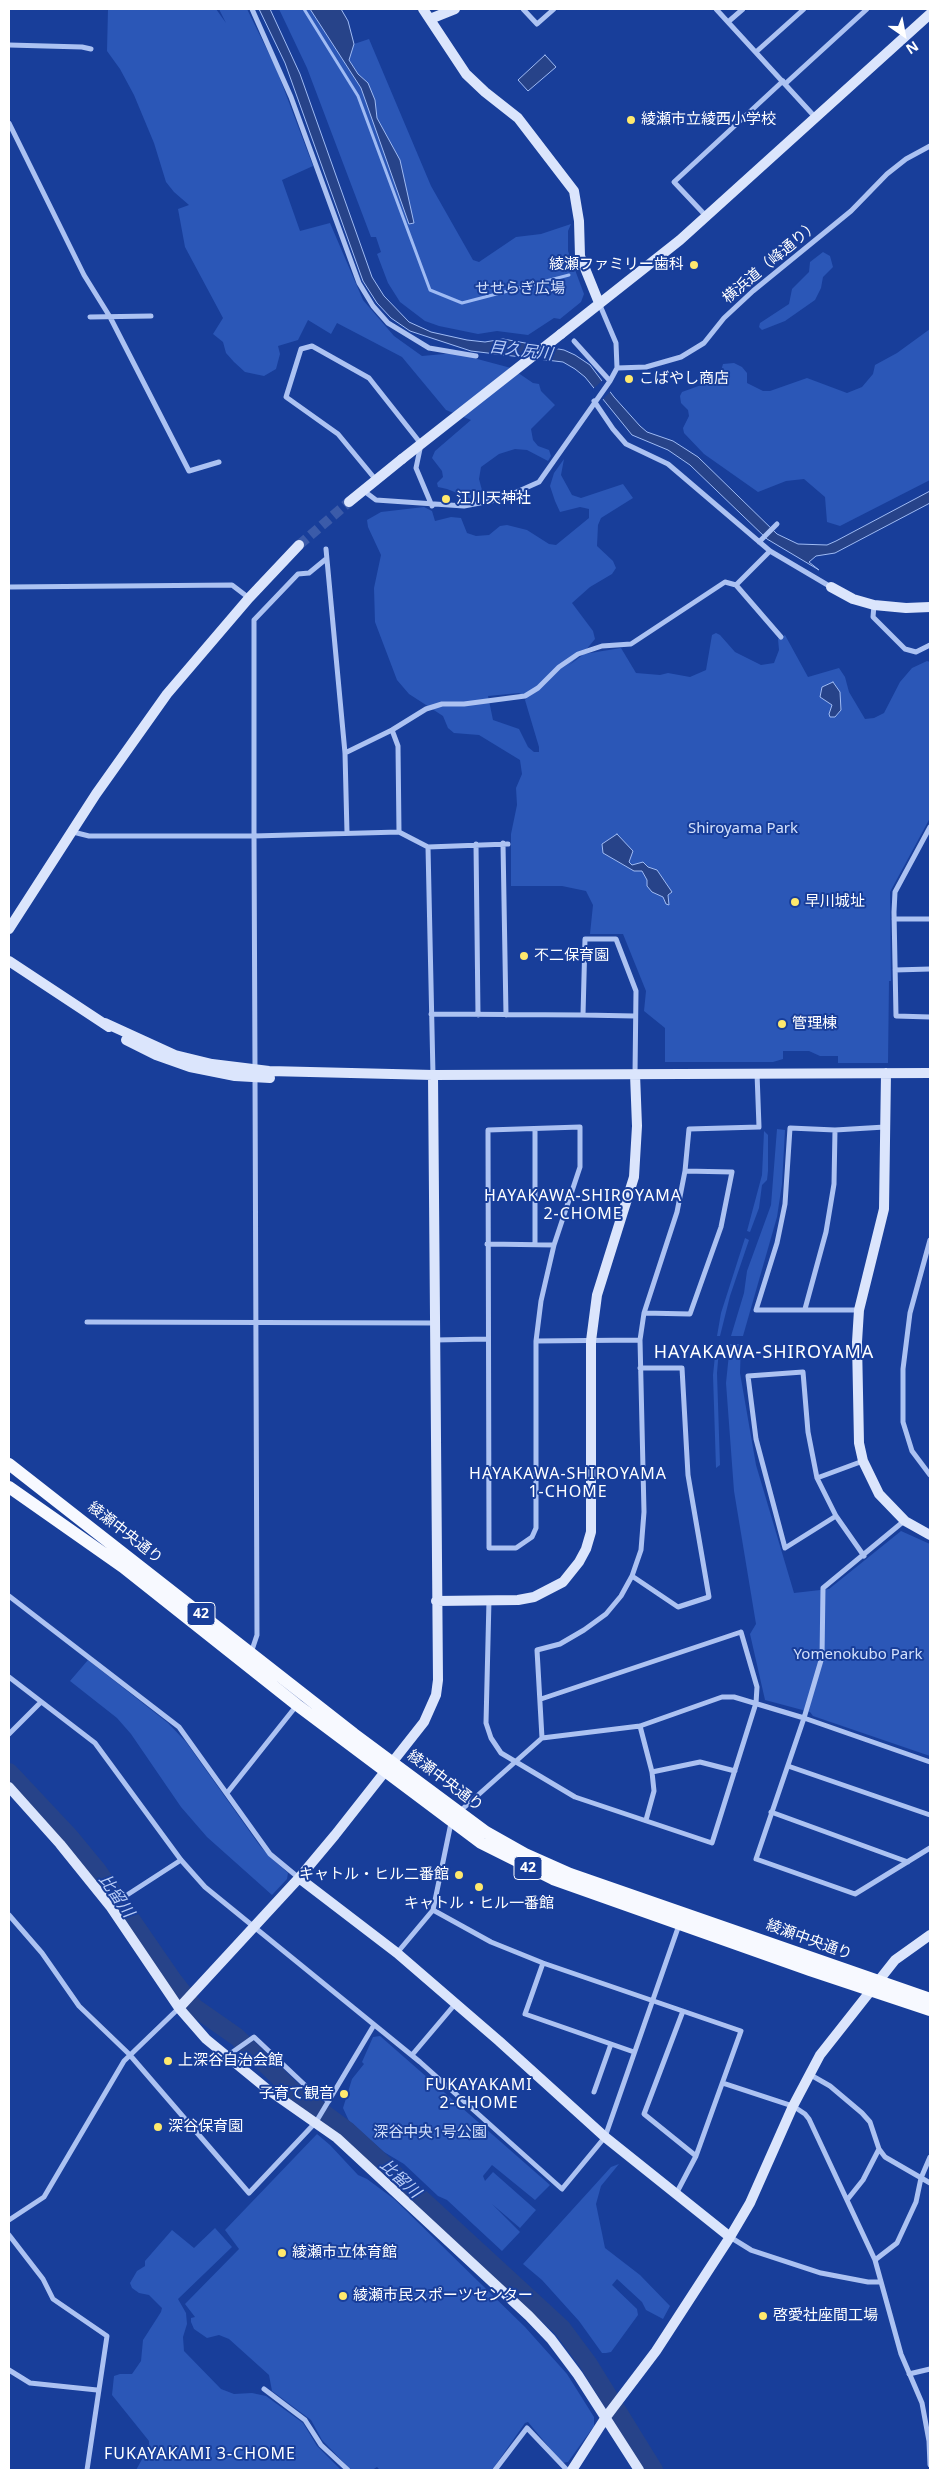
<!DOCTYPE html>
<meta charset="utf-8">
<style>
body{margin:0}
#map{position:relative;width:939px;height:2479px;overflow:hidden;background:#183e9a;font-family:"Noto Sans",sans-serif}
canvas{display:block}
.frame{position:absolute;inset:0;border:10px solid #fff;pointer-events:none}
.north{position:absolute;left:879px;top:10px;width:50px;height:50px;-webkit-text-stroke:4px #183e9a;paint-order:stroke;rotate:147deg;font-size:14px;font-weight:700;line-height:20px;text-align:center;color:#fff}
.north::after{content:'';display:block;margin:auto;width:18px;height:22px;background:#fff;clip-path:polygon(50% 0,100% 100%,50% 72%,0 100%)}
</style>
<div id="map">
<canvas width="939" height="2479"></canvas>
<div class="frame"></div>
<div class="north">N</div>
</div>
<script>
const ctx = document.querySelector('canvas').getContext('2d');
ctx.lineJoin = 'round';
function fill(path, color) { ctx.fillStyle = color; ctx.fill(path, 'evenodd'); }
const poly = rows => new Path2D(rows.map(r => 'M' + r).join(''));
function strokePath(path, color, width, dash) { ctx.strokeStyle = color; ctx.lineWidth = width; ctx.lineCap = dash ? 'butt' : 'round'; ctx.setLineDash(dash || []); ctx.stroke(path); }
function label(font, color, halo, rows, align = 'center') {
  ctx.font = font + ' "Noto Sans","Noto Sans JP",sans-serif'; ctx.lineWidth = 4; ctx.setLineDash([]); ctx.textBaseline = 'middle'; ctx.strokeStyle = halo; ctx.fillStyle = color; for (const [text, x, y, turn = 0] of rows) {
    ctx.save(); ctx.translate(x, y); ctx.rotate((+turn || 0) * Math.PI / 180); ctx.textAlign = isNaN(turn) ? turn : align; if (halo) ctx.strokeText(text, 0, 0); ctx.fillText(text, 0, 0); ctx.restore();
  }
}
fill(poly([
 [108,9,216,9,226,23,219,9,247,9,276,68,313,166,282,180,300,231,330,223,363,300,394,336,422,356,455,353,511,368,533,383,539,384,541,391,555,405,531,429,533,440,538,446,549,450,551,456,548,461,527,450,515,449,499,454,481,467,479,479,483,494,479,499,472,499,447,489,438,487,437,483,443,477,442,471,432,458,435,451,471,420,446,410,402,357,337,323,331,334,308,320,298,340,278,346,280,354,276,369,264,376,245,372,234,362,226,353,223,342,213,334,223,318,185,247,178,209,189,205,174,192,166,182,154,143,134,95,120,69,107,51],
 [279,9,341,9,348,21,354,44,369,39,431,186,473,260,479,262,516,237,541,234,571,224,568,231,568,251,584,294,581,302,560,319,554,318,528,335,497,331,478,334,439,326,425,321,400,302,388,283,377,254,381,252,376,237,371,237,307,68],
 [823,252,830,256,833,267,823,277,821,288,815,300,785,321,762,330,759,327,760,323,789,304,792,289,809,272,810,262],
 [930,329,930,480,840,526,827,522,825,497,804,479,786,481,758,492,704,454,684,433,683,428,689,416,688,410,681,403,680,396,682,392,715,380,720,374,723,364,734,363,742,367,747,373,747,383,763,391,770,391,807,378,847,393,862,387,873,374,875,365,897,353],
 [564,459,561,475,572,495,581,498,623,484,633,498,601,518,598,525,597,546,613,561,616,568,612,574,590,587,572,603,593,631,595,639,585,651,568,666,584,654,621,648,636,673,660,675,668,673,690,677,706,670,712,635,716,633,720,635,735,652,761,665,774,663,779,650,778,639,785,635,808,677,839,668,845,677,849,692,865,719,874,718,884,713,900,682,912,668,927,661,930,662,930,818,890,892,891,981,889,981,888,1063,838,1063,838,1056,820,1056,809,1051,783,1051,783,1059,773,1062,665,1062,665,1028,644,1011,646,991,623,934,590,934,593,905,586,891,562,886,511,886,511,834,517,805,516,788,522,774,520,760,479,735,454,733,448,728,443,716,409,694,397,680,375,622,374,588,381,555,368,527,367,520,381,512,424,507,432,511,435,521,451,517,461,518,467,533,476,536,489,535,500,526,507,525,527,530,549,544,556,545,589,518,589,509,580,507,560,512,555,501,550,486,554,473],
 [519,693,527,698,525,700,539,747,539,752,534,752,528,747,519,729,493,720,488,696],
 [777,1129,785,1130,782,1184,777,1217,743,1336,731,1336,744,1293,747,1271,771,1205],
 [764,1131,768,1135,768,1171,767,1180,762,1185,759,1208,750,1232,747,1231,762,1175],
 [745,1238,749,1240,730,1296,720,1336,717,1336,721,1313],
 [730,1344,741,1344,740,1373,756,1465,794,1593,829,1589,901,1531,930,1544,930,1756,813,1716,810,1712,765,1700,750,1634,756,1624,734,1491,726,1383],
 [716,1346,719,1349,717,1373,720,1465,716,1468,713,1375],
 [88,1660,168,1723,186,1742,260,1846,270,1857,288,1873,287,1879,272,1895,207,1837,181,1807,131,1734,117,1718,70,1681],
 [380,2036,550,2185,535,2200,492,2165,483,2176,485,2181,493,2172,536,2210,520,2228,492,2204,520,2232,502,2251,447,2200,438,2196,404,2164,384,2152,349,2121,343,2108,352,2079,364,2064,362,2062,373,2037],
 [317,2134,330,2145,358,2175,367,2179,394,2199,525,2327,567,2374,594,2417,594,2426,568,2462,562,2463,528,2422,525,2423,492,2470,380,2470,377,2467,372,2470,351,2470,322,2440,311,2420,272,2391,269,2375,229,2339,219,2335,207,2338,194,2329,191,2322,191,2318,195,2317,185,2304,239,2249,225,2230],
 [619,2164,601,2186,596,2204,605,2248,640,2275,670,2306,663,2319,646,2310,642,2302,617,2279,612,2285,637,2309,638,2315,611,2352,606,2353,602,2353,579,2321,542,2280,523,2264,611,2167],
 [215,2228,232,2247,178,2299,186,2313,187,2324,183,2337,184,2351,221,2389,234,2394,252,2393,266,2396,303,2423,317,2446,341,2470,136,2470,149,2447,149,2441,112,2395,114,2376,120,2374,132,2374,141,2361,143,2340,161,2312,162,2308,149,2295,139,2293,132,2288,130,2283,137,2271,145,2266,145,2261,172,2230,194,2248]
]), '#2b57b7');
const water = poly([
 [259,9,270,9,300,74,372,277,384,296,409,322,431,332,467,340,485,342,503,339,564,350,575,355,590,365,614,397,640,426,647,432,673,441,698,457,777,534,798,544,827,545,836,541,930,491,930,503,835,553,816,556,809,562,819,570,767,539,690,465,668,450,632,435,585,377,575,369,563,362,471,351,410,331,391,318,377,303,363,281,285,63,259,9],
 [310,9,341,9,348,21,354,44,349,60,358,74,368,83,375,100,377,118,400,160,414,223,409,224,361,88,310,9],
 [545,55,556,67,528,91,518,80,545,55],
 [833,682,840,692,841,710,835,717,830,717,829,714,832,705,820,697,822,687,833,682],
 [617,834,633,851,629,862,632,865,643,862,648,867,657,870,672,892,668,895,669,905,666,904,663,897,652,892,647,886,647,880,642,871,634,871,603,853,602,844,617,834]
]);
fill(water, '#274389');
strokePath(water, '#9fbbf4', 1);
fill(poly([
 [534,342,560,347,541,362,514,358],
 [604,379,612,390,601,401,592,390]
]), '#183e9a');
strokePath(poly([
 [304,9,358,96,430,290,462,303,569,275]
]), '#9fbbf4', 3);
strokePath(poly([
 [9,1772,70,1837,98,1871,173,1980,194,2007,237,2037,291,2089,348,2131,562,2328,588,2363,654,2470]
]), '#274389', 18);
strokePath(poly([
 [299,545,349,502]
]), '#3b5ba9', 10, [10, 5]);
strokePath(poly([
 [252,9,291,97,359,283,373,306,388,323,429,348,476,356],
 [523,9,537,24,554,9],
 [716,9,815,117],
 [728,22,743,9],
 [9,45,82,47,91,49],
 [756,52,804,9],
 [785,84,867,9],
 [9,123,84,275,110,317,189,471,219,462],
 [706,216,674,182,783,81],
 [90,317,151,316],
 [574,341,610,381],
 [617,368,646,367,681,357,704,343,724,318,753,291,851,211,887,174,906,159,930,146],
 [594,401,613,429,626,444,668,464,770,551,831,587],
 [376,480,338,434,286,397,301,349,312,346,369,378,418,440,420,449,416,468,432,506],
 [364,491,376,500,464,506,501,499,539,482,610,381,617,368,616,343,599,303],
 [759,542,777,524],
 [326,549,345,753,347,833],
 [326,559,309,573,298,574,254,620,254,836,399,832,428,847,508,844],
 [736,585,781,637],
 [9,587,232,585,249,598],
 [874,605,873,617,905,649,916,652,930,645],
 [392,730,398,746,399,832],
 [345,753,392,730,426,709,442,704,464,704,525,696,538,688,559,667,578,654,602,646,631,644,725,582,736,585,770,551],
 [930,827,895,892,894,912,896,1016,930,1017],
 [73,832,89,836,254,836,255,1069],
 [503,843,506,1015],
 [476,844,478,1015],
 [428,847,433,1075],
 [894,919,930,919],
 [895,970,930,969],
 [431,1014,583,1015,585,939,616,939,636,991,635,1074],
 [583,1015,634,1016],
 [580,1127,580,1167,554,1245,541,1301,536,1341,536,1528,532,1537,516,1548,489,1548,488,1130,580,1127],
 [930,1240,910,1313,903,1369,903,1422,912,1451,930,1475],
 [487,1244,554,1245],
 [535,1244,535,1129],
 [805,1309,826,1232,834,1184,835,1130],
 [859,1310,756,1310,777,1243,785,1204,790,1128,835,1130,885,1127],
 [644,1313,690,1314,721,1227,732,1172,685,1171],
 [87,1322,435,1323],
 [435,1340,487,1339],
 [536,1341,640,1340],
 [863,1461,817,1478,836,1516,864,1556],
 [817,1478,808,1432,803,1372,748,1376,756,1439,785,1548,836,1516],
 [904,1521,823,1588,822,1657,804,1718,756,1859,855,1894,930,1848],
 [632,1576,678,1607,709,1597,688,1475,682,1368,640,1368],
 [9,1596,179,1727,270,1854,299,1878],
 [489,1600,486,1723,491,1738,501,1753,575,1797,712,1843,756,1703,757,1687,741,1632,541,1699],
 [251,1653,257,1635,255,1077],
 [9,1677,95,1743,181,1860,205,1887,420,2062,562,2189,605,2137,679,1925],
 [640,1726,652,1772,654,1791,646,1820],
 [9,1734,41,1702],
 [542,1738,537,1650,560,1644,584,1630,606,1614,621,1596,632,1576,641,1550,644,1512,640,1340,644,1313,677,1212,685,1171,689,1129,759,1127,757,1073],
 [788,1766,930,1815],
 [652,1772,700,1762,735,1771],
 [227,1793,297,1705],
 [459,1812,542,1738,640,1726,722,1697,734,1697,804,1718,930,1762],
 [771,1812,908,1862],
 [110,1906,181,1860],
 [433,1910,491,1942,543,1963,741,2031,696,2156,676,2194],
 [9,1915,42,1953,79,2006,129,2054,249,2193,316,2122,374,2025],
 [397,1953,433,1910,451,1823],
 [543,1963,525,2014,634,2052],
 [683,2011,644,2114,696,2156],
 [412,2055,456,2003],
 [227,2056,254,2037,309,2089,329,2101],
 [809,2074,830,2086,862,2113,870,2122,879,2149,885,2157,930,2183],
 [723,2083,793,2106,805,2114,809,2119,875,2260,901,2354,922,2403,929,2441,930,2465],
 [594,2092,611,2044],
 [847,2200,863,2180,879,2149],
 [9,2220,44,2197,124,2061,179,2008],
 [9,2235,43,2279,53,2299,107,2336,87,2470],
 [730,2237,751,2250,821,2273,868,2282,881,2282],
 [875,2260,897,2243,916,2202,921,2178,930,2157],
 [9,2370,30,2383,97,2390],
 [909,2374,930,2369],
 [264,2389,305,2420,321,2445,348,2470],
 [495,2470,527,2428,567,2470]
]), '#acc2f2', 5);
strokePath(poly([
 [423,9,466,74,485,92,518,118,574,191,579,221,580,256,599,303],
 [430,19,455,9],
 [561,334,680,240,930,14],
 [349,502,402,459],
 [831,587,853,599,874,605,906,608,930,607],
 [9,929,96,794,167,694,249,598,299,545],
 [9,961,109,1027],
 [105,1023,175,1055,212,1064,269,1071,433,1075,930,1073],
 [126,1040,156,1055,190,1067,235,1076,270,1078],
 [886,1073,884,1209,859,1310,857,1342,859,1443,863,1461,879,1494,905,1521,930,1535],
 [436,1601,518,1600,534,1597,563,1582,579,1562,586,1549,591,1532,591,1341,597,1295,634,1177,637,1126,635,1074],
 [9,1787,60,1844,110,1906,179,2008,206,2039,267,2089,337,2138,529,2316,551,2339,578,2375,639,2470],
 [299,1878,397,1953,499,2041,605,2137,730,2237],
 [179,2008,299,1878,335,1835,424,1722,436,1695,438,1680,433,1075],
 [572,2470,606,2417,656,2351,730,2237,750,2203,793,2106,820,2055,895,1960,930,1935]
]), '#dbe5fc', 10);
strokePath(poly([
 [9,1464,354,1734,486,1832,525,1854,570,1874,930,1999],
 [9,1487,123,1567,297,1705,481,1843,553,1879,810,1970,930,2010]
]), '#f7f9ff', 12);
strokePath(poly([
 [402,459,561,334]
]), '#dbe5fc', 10);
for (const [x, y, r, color] of [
 [631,120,5,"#ffe96d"],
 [694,265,5,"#ffe96d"],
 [629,379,5,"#ffe96d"],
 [446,499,5,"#ffe96d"],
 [795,902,5,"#ffe96d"],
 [524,956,5,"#ffe96d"],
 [782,1024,5,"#ffe96d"],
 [459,1875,5,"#ffe96d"],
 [479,1887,5,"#ffe96d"],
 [168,2061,5,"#ffe96d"],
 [344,2094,5,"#ffe96d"],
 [158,2127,5,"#ffe96d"],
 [282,2253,5,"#ffe96d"],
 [343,2296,5,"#ffe96d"],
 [763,2316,5,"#ffe96d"]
]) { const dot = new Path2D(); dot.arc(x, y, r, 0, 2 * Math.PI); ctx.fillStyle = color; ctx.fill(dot); strokePath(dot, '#183e9a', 2); }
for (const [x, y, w] of [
 [201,1614,28],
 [528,1868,28]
]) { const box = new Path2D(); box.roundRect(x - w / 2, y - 11.5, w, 23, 4); ctx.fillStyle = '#183e9a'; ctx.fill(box); strokePath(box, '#fff', 1); }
label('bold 14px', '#fff', null, [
 ["42",201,1614],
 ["42",528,1868]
]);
label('15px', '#fff', '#183e9a', [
 ["綾瀬市立綾西小学校",641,120],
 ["綾瀬ファミリー歯科",684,265,"right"],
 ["こばやし商店",639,379],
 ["江川天神社",456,499],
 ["早川城址",805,902],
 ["不二保育園",534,956],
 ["管理棟",792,1024],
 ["キャトル・ヒル二番館",449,1875,"right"],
 ["キャトル・ヒル一番館",479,1904,"center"],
 ["上深谷自治会館",178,2061],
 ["子育て観音",334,2094,"right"],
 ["深谷保育園",168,2127],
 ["綾瀬市立体育館",292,2253],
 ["綾瀬市民スポーツセンター",353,2296],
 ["啓愛社座間工場",773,2316]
], 'left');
label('15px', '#fff', '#183e9a', [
 ["横浜道（峰通り）",771,262,-40],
 ["綾瀬中央通り",125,1533,38],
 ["綾瀬中央通り",445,1781,37],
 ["綾瀬中央通り",809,1940,20]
]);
label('15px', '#d4e1fc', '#183e9a', [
 ["せせらぎ広場",520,289],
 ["Shiroyama Park",743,829],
 ["Yomenokubo Park",858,1655],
 ["深谷中央1号公園",430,2133]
]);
label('italic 16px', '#b9cdf8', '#183e9a', [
 ["目久尻川",521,351,7],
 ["比留川",116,1896,55],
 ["比留川",400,2179,43]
]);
ctx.letterSpacing = '1px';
label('16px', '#fff', '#183e9a', [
 ["HAYAKAWA-SHIROYAMA",583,1196],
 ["2-CHOME",583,1214],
 ["HAYAKAWA-SHIROYAMA",568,1474],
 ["1-CHOME",568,1492],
 ["FUKAYAKAMI",479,2085],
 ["2-CHOME",479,2103],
 ["FUKAYAKAMI 3-CHOME",200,2454]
]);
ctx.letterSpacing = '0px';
ctx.letterSpacing = '1px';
label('18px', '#fff', '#183e9a', [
 ["HAYAKAWA-SHIROYAMA",764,1353]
]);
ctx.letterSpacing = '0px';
</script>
